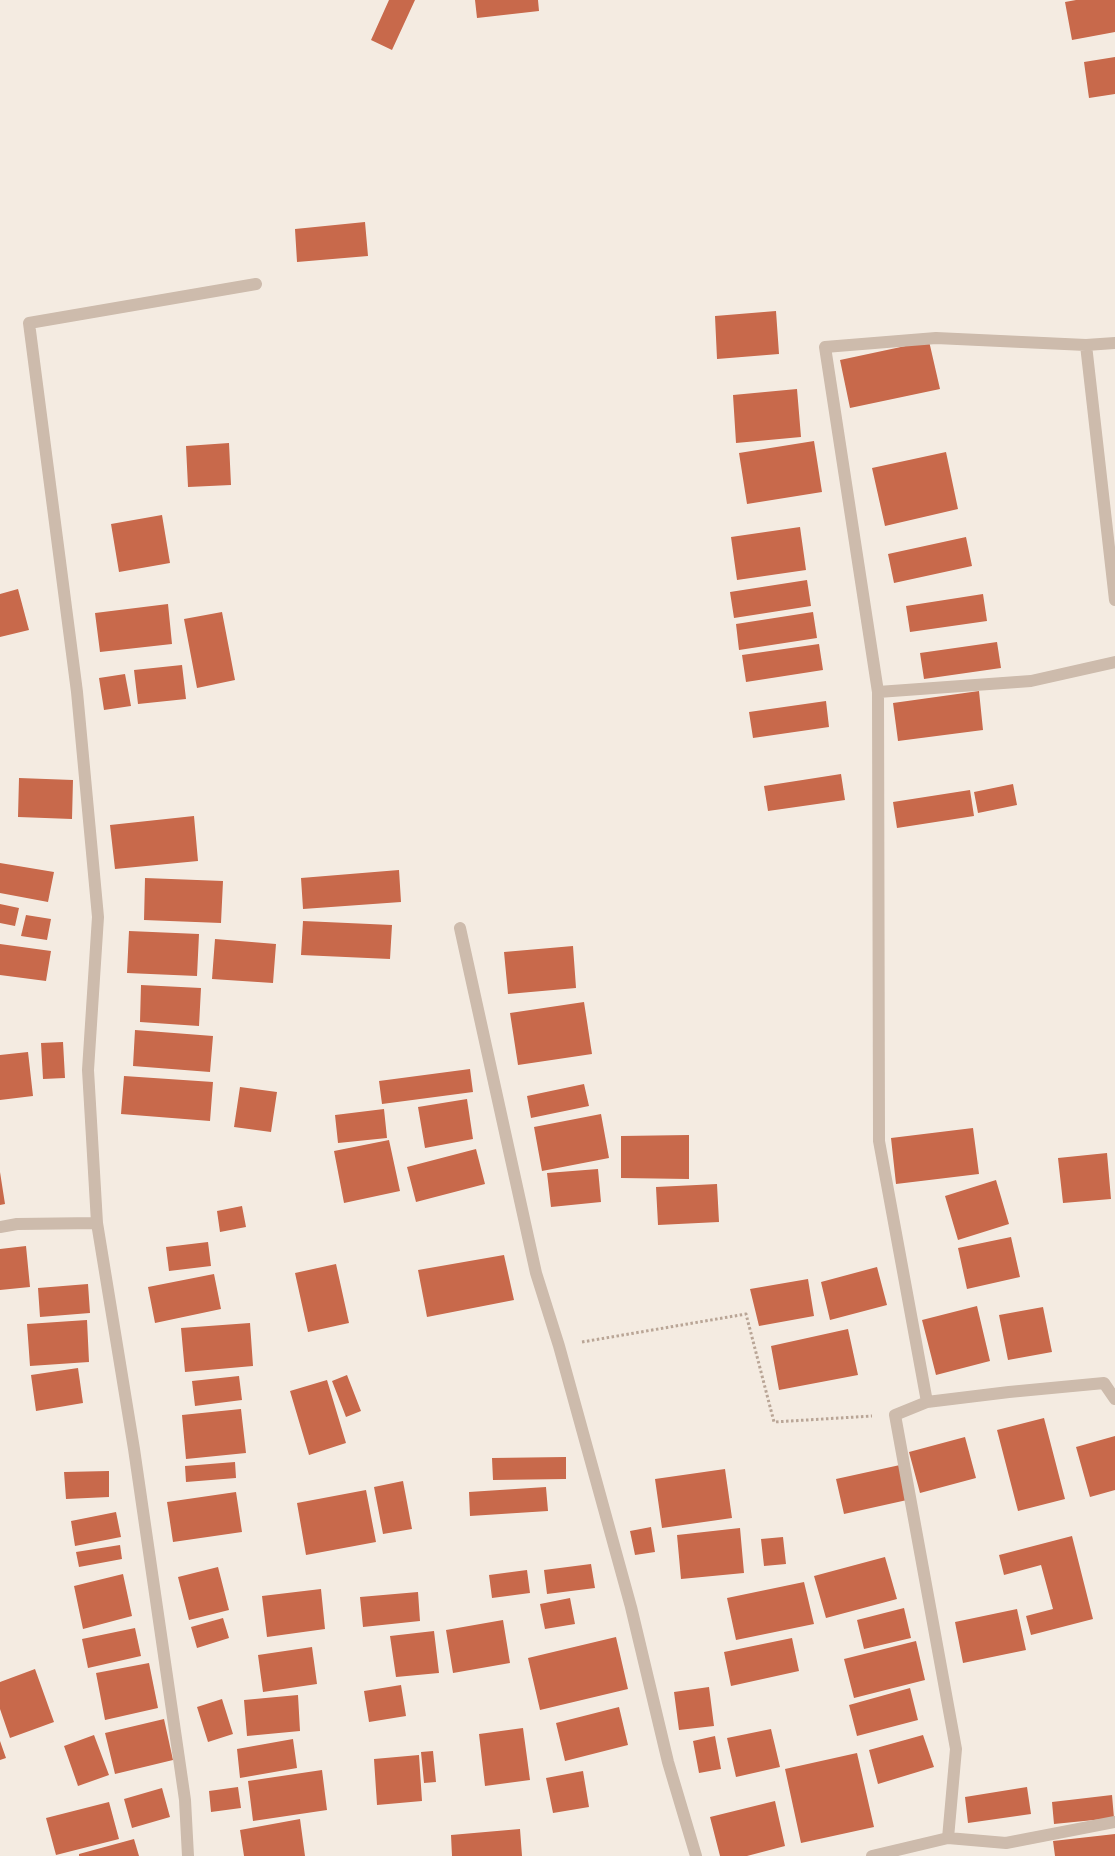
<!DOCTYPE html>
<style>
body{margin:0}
canvas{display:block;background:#f4ebe1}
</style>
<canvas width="1115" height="1856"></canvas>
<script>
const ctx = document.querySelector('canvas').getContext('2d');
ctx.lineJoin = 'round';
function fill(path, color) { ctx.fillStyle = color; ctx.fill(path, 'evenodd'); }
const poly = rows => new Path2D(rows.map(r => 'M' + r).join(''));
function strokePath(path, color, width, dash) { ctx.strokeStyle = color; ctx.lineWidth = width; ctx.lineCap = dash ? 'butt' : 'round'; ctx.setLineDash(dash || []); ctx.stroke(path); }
fill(poly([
 [389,0,415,0,392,50,371,40],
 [475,0,538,0,539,11,477,18],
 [1076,0,1115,0,1115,32,1072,40,1065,2],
 [1115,57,1115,94,1089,98,1084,62],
 [365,222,368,256,297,262,295,229],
 [776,311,779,354,717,359,715,316],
 [929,341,940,389,850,408,840,360],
 [797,389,801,437,736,443,733,395],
 [814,441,822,492,747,504,739,453],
 [229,443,231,485,188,487,186,446],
 [946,452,958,509,885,526,872,468],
 [162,515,170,563,119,572,111,524],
 [800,527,806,570,737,580,731,537],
 [966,537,972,566,894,583,888,554],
 [807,580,811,606,734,618,730,592],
 [18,589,29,630,0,637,0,594],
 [983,594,987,621,910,632,906,606],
 [168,604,172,644,100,652,95,613],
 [222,612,235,680,197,688,184,619],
 [813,612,817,638,739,650,736,624],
 [997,642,1001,668,924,679,920,653],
 [819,644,823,670,746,682,742,655],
 [182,665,186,699,138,704,134,670],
 [125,674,131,706,104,710,99,678],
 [979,691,983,730,898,741,893,703],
 [826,701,829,727,753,738,749,712],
 [841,774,845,800,768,811,764,786],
 [19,778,73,780,72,819,18,817],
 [1013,784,1017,805,978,813,974,792],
 [970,790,974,816,897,828,893,802],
 [194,816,198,861,115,869,110,825],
 [0,863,54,872,48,902,0,893],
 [399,870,401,902,303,909,301,878],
 [145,878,223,881,221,923,144,920],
 [0,904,19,908,15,926,0,923],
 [26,915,51,919,47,940,21,936],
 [303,921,392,925,390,959,301,955],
 [129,931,199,934,197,976,127,973],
 [215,939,276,944,273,983,212,979],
 [0,944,51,951,46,981,0,975],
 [573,946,576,988,508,994,504,952],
 [141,985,201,988,199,1026,140,1022],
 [584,1002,592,1054,518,1065,510,1013],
 [135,1030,213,1036,210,1072,133,1066],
 [63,1042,65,1078,43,1079,41,1043],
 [28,1052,33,1096,0,1100,0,1055],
 [470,1069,473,1092,382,1104,379,1081],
 [124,1076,213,1082,210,1121,121,1114],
 [584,1084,589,1106,531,1118,527,1096],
 [240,1087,277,1092,271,1132,234,1127],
 [467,1099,473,1139,425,1148,418,1107],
 [384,1109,387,1138,338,1143,335,1115],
 [601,1114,609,1158,542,1171,534,1127],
 [973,1128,979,1174,896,1184,891,1138],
 [689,1135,689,1179,621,1178,621,1136],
 [389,1140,400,1191,344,1203,334,1151],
 [476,1149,485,1184,416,1202,407,1167],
 [1107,1153,1111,1199,1063,1203,1058,1158],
 [598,1169,601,1202,551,1207,547,1173],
 [0,1172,5,1204,0,1205],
 [996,1180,1009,1224,958,1240,945,1196],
 [717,1184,719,1222,658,1225,656,1187],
 [242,1206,246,1227,220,1232,217,1211],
 [1011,1237,1020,1277,967,1289,958,1248],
 [208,1242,211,1266,169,1271,166,1247],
 [26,1246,30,1287,0,1290,0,1249],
 [504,1255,514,1300,427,1317,418,1270],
 [336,1264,349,1323,308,1332,295,1273],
 [877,1267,887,1305,830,1320,821,1282],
 [214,1274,221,1309,155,1323,148,1287],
 [808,1279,814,1316,759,1326,750,1289],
 [88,1284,90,1313,40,1317,38,1288],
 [977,1306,990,1361,936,1375,922,1320],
 [1043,1307,1052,1352,1008,1360,999,1315],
 [87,1320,89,1362,30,1366,27,1324],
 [250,1323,253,1366,185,1372,181,1328],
 [848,1329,858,1375,779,1390,771,1346],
 [78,1368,83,1403,36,1411,31,1375],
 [347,1375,361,1411,346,1417,332,1381],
 [239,1376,242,1400,195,1406,192,1381],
 [327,1380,346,1443,309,1455,290,1391],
 [241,1409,246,1453,186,1459,182,1415],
 [1044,1418,1065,1499,1018,1511,997,1430],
 [1115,1436,1115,1490,1090,1497,1076,1447],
 [965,1437,976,1478,920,1493,909,1452],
 [566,1457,566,1479,493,1480,492,1458],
 [235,1462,236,1478,186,1482,185,1466],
 [900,1465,907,1500,844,1514,836,1479],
 [725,1469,732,1518,662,1528,655,1479],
 [109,1471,109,1497,66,1499,64,1472],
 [403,1481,412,1529,383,1534,374,1487],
 [546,1487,548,1511,470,1516,469,1492],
 [366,1490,376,1542,306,1555,297,1503],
 [236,1492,242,1532,173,1542,167,1502],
 [116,1512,121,1537,75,1546,71,1521],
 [651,1527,655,1552,635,1555,630,1531],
 [740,1528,744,1573,681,1579,677,1535],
 [1072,1536,1093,1619,1031,1635,1026,1616,1053,1609,1041,1565,1004,1575,999,1555],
 [783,1537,786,1564,764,1566,761,1539],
 [120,1545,122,1559,79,1567,76,1552],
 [885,1557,897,1599,826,1618,814,1576],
 [591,1564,595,1588,547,1594,544,1570],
 [218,1567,229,1610,189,1620,178,1577],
 [527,1570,530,1593,492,1598,489,1575],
 [123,1574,132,1616,83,1629,74,1586],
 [804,1582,814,1624,736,1640,727,1598],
 [321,1589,325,1629,267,1637,262,1596],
 [418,1592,420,1621,363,1627,360,1597],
 [570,1598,575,1624,545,1629,540,1604],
 [904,1608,911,1638,864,1649,857,1620],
 [1017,1609,1026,1650,963,1663,955,1622],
 [223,1618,229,1638,197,1648,191,1627],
 [503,1620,510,1663,453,1673,446,1630],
 [135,1628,141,1656,88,1668,82,1639],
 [434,1631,439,1673,396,1677,390,1636],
 [616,1637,628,1689,540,1710,528,1658],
 [792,1638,799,1671,731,1686,724,1652],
 [916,1641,925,1680,854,1698,844,1659],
 [312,1647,317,1684,263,1692,258,1655],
 [149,1663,158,1708,105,1720,96,1673],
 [35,1669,54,1722,10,1738,0,1709,0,1682],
 [401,1685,406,1716,369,1722,364,1691],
 [709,1687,714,1726,679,1730,674,1692],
 [910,1688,918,1720,857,1736,849,1705],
 [298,1695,300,1731,247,1736,244,1700],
 [222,1699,233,1734,208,1742,197,1707],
 [619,1707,628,1745,565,1761,556,1723],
 [164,1719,173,1760,115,1774,105,1733],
 [523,1728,530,1780,485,1786,479,1734],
 [771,1729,780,1767,736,1777,727,1738],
 [94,1735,109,1775,78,1786,64,1746],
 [923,1735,934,1767,878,1784,869,1750],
 [715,1736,721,1769,699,1773,693,1741],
 [293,1739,297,1768,240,1778,237,1749],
 [0,1741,6,1758,0,1760],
 [433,1751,436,1782,424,1783,421,1752],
 [857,1753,874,1827,801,1843,785,1769],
 [419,1755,422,1801,377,1805,374,1759],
 [322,1770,327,1810,253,1821,248,1781],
 [583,1771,589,1807,553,1813,546,1778],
 [238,1787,241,1808,211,1812,209,1791],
 [1027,1787,1031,1814,968,1823,965,1797],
 [162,1788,170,1817,132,1828,124,1799],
 [1112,1795,1114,1818,1054,1824,1052,1802],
 [775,1801,785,1846,747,1856,720,1856,710,1817],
 [109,1802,119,1839,56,1855,46,1818],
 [300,1819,305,1856,244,1856,240,1830],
 [520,1829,522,1856,452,1856,451,1835],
 [1115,1834,1115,1856,1055,1856,1053,1841],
 [134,1839,139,1856,79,1856,79,1854]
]), '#c8694b');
strokePath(poly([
 [582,1342,746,1314,774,1422,872,1416]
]), '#b9a596', 3, [2.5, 2.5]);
strokePath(poly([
 [1086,345,1115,600],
 [878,692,1031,681,1115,662],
 [460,928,536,1273,559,1346,631,1607,668,1762,696,1856],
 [0,1227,17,1224,97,1223],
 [927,1402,1009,1392,1104,1383,1115,1399],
 [948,1838,956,1749,895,1415,927,1402,879,1141,878,692,825,347,936,338,1086,345,1115,343],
 [188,1856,185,1800,134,1449,97,1223,88,1070,98,917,77,692,29,323,256,284],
 [872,1856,948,1838,1006,1843,1115,1822]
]), '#cdbbac', 12);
</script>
